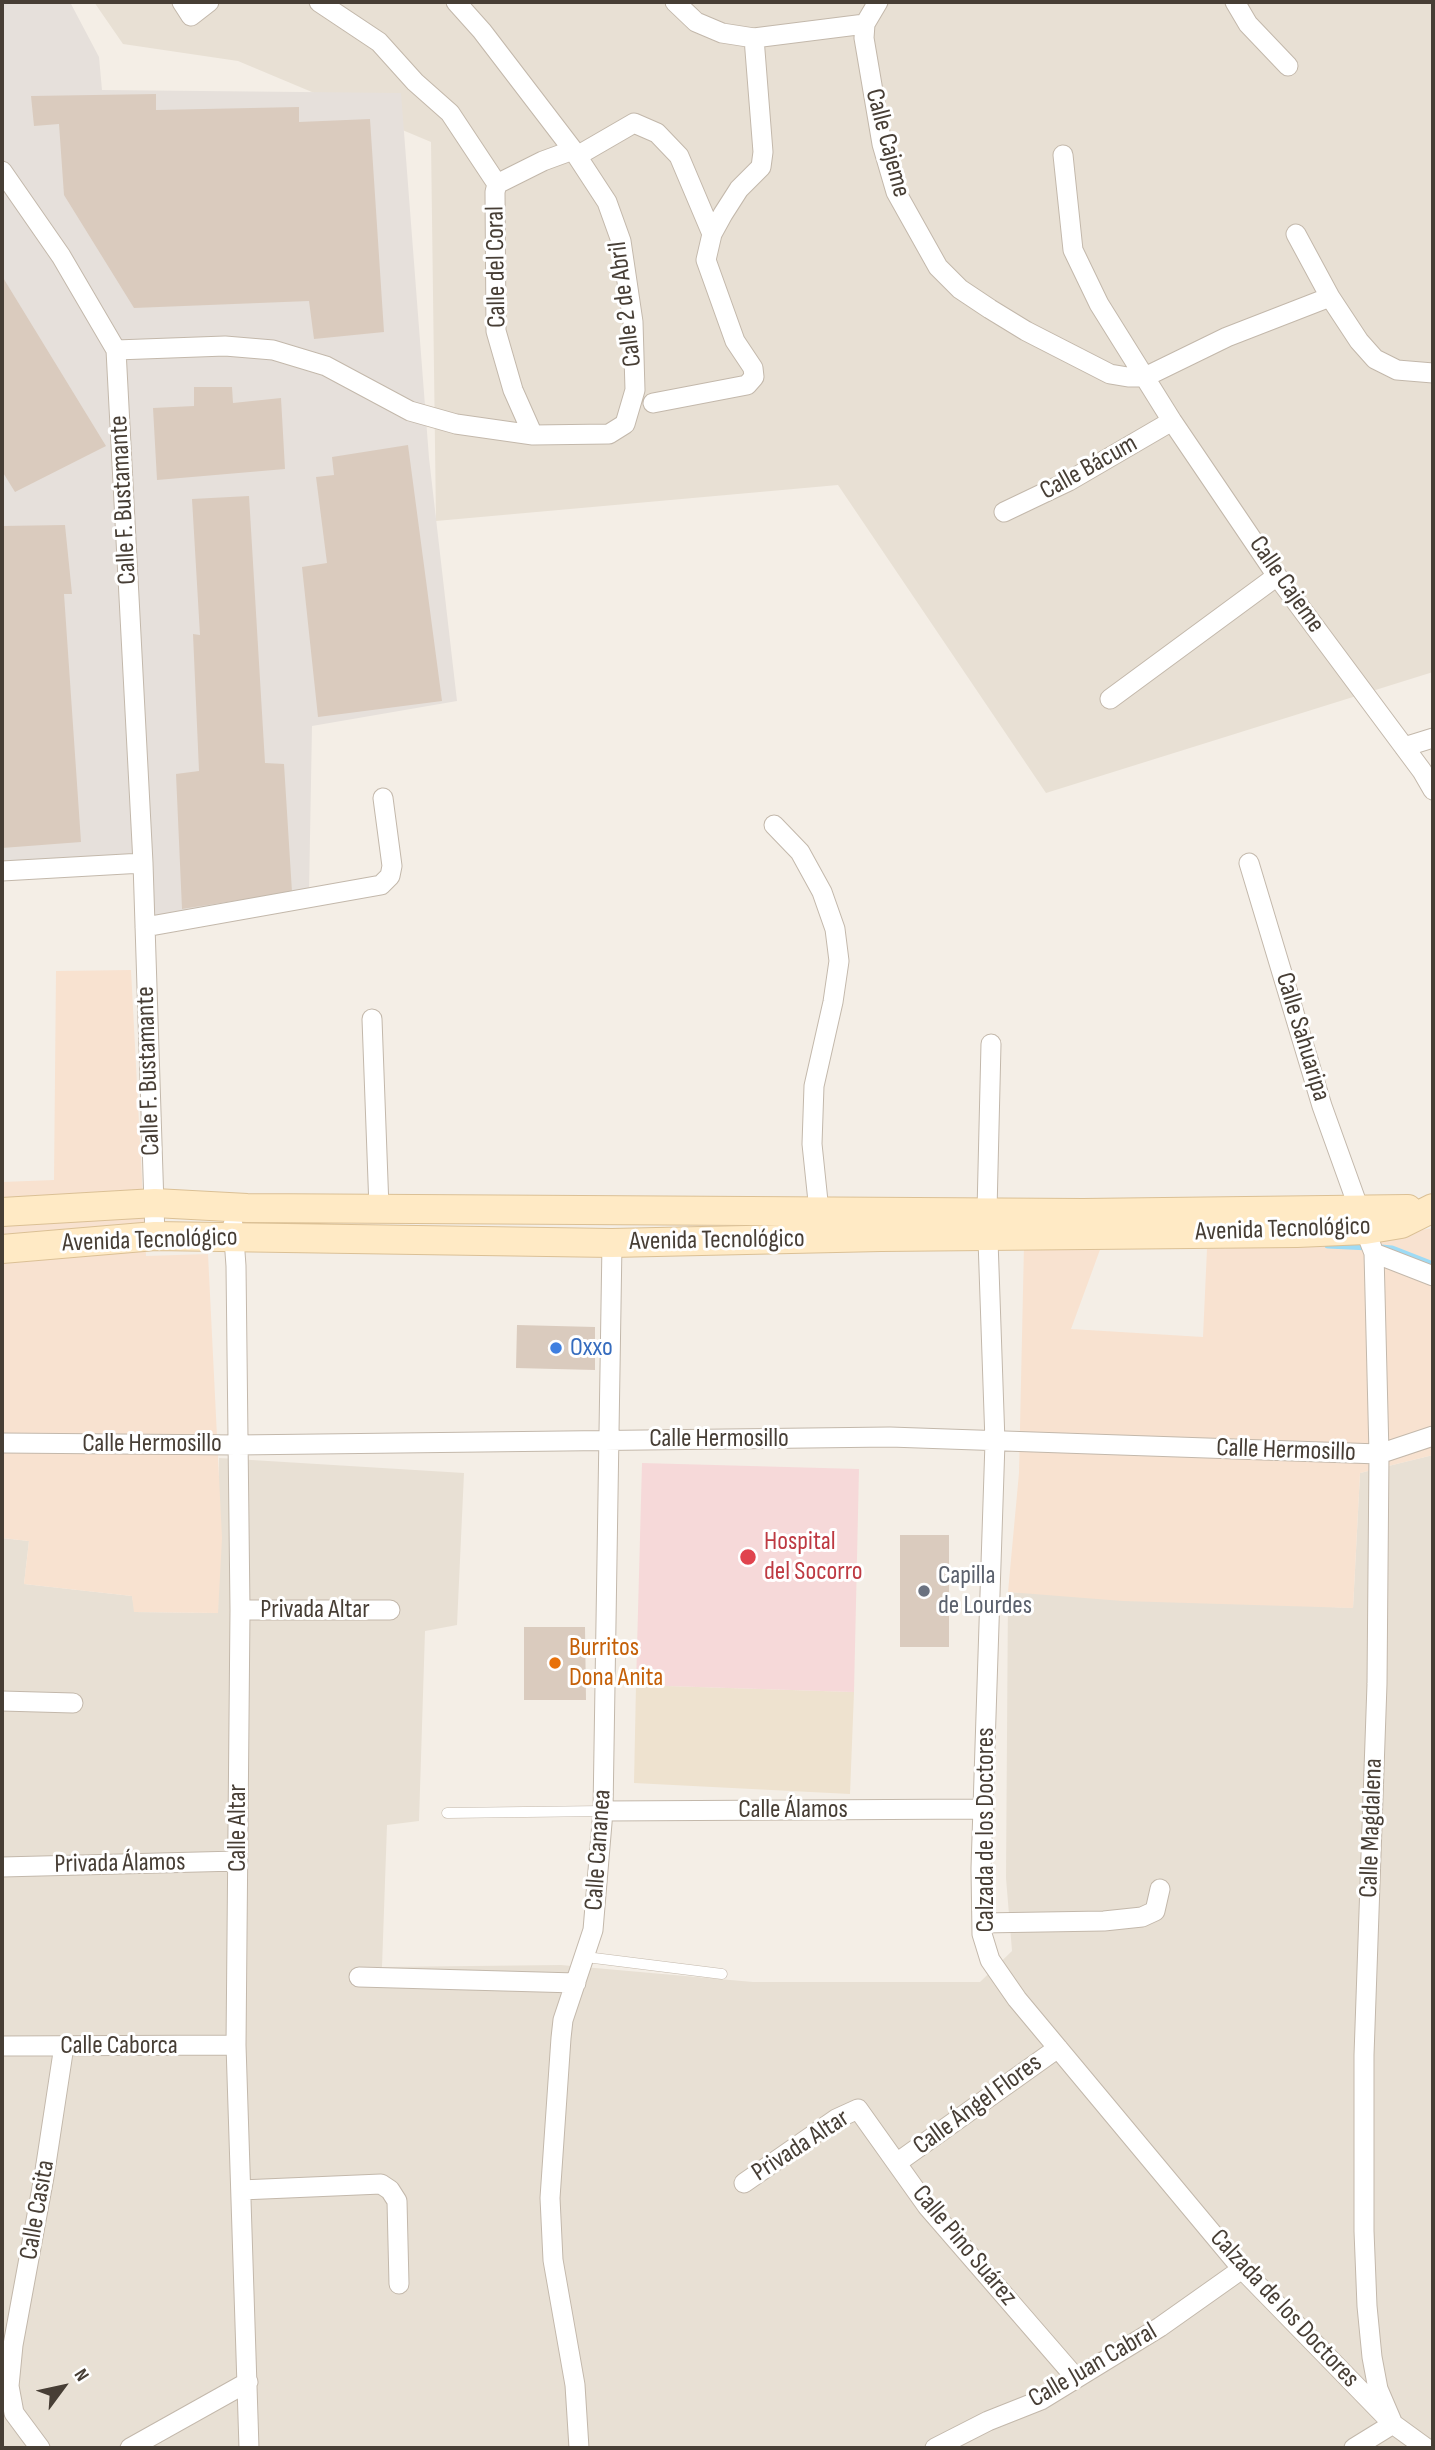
<!DOCTYPE html>
<meta charset="utf-8">
<style>
body{margin:0}
#map{position:relative;width:1435px;height:2450px;overflow:hidden;background:#f4eee6;font-family:"Sofia Sans Condensed",sans-serif}
canvas{display:block}
.frame{position:absolute;inset:0;border:4px solid #473e35;pointer-events:none}
.north{position:absolute;left:28px;top:2352px;width:70px;height:70px;-webkit-text-stroke:5px #fff;paint-order:stroke;rotate:57deg;font-size:19px;font-weight:700;line-height:28px;text-align:center;color:#473e35}
.north::after{content:'';display:block;margin:auto;width:24px;height:32px;background:#473e35;clip-path:polygon(50% 0,100% 100%,50% 72%,0 100%)}
</style>
<div id="map">
<canvas width="1435" height="2450"></canvas>
<div class="frame"></div>
<div class="north">N</div>
</div>
<script>
const ctx = document.querySelector('canvas').getContext('2d');
ctx.lineJoin = 'round';
function fill(path, color) { ctx.fillStyle = color; ctx.fill(path, 'evenodd'); }
const poly = rows => new Path2D(rows.map(r => 'M' + r).join(''));
function strokePath(path, color, width, dash) { ctx.strokeStyle = color; ctx.lineWidth = width; ctx.lineCap = dash ? 'butt' : 'round'; ctx.setLineDash(dash || []); ctx.stroke(path); }
function label(font, color, halo, rows, align = 'center') {
  ctx.font = font + ' "Sofia Sans Condensed",sans-serif'; ctx.lineWidth = 6; ctx.setLineDash([]); ctx.textBaseline = 'middle'; ctx.strokeStyle = halo; ctx.fillStyle = color; for (const [text, x, y, turn = 0] of rows) {
    ctx.save(); ctx.translate(x, y); ctx.rotate((+turn || 0) * Math.PI / 180); ctx.textAlign = isNaN(turn) ? turn : align; if (halo) ctx.strokeText(text, 0, 0); ctx.fillText(text, 0, 0); ctx.restore();
  }
}
fill(poly([
 [94,2,1433,2,1433,672,1046,793,838,485,436,521,431,142,238,61,123,44],
 [1433,1455,1433,2448,2,2448,2,1538,29,1541,24,1584,132,1596,135,1612,218,1613,219,1458,464,1473,457,1625,425,1631,419,1821,387,1825,382,1967,561,1965,753,1982,980,1982,1012,1951,1006,1878,1008,1592,1353,1608,1360,1473]
]), '#e8e0d4');
fill(poly([
 [131,970,146,1256,208,1254,222,1538,218,1613,134,1612,132,1596,24,1584,29,1541,2,1538,2,1182,54,1180,56,971],
 [1433,1228,1433,1455,1360,1473,1353,1608,1123,1601,1008,1592,1019,1473,1024,1245,1101,1247,1071,1329,1203,1337,1207,1249,1347,1244]
]), '#f8e2d0');
fill(poly([
 [2,2,70,2,99,57,102,90,401,93,429,458,457,701,312,726,309,892,155,922,143,861,2,869]
]), '#e6e0db');
fill(poly([
 [636,1685,854,1692,850,1794,634,1783]
]), '#eee2cf');
fill(poly([
 [642,1463,859,1469,854,1692,636,1685]
]), '#f6d9d9');
strokePath(poly([
 [1328,1245,1369,1247],
 [1381,1248,1392,1249,1433,1265]
]), '#9edbf5', 7);
fill(poly([
 [156,94,156,110,299,107,299,122,370,119,384,332,314,339,309,301,134,308,64,195,59,124,34,126,31,96],
 [2,276,106,446,15,492,2,471],
 [194,387,232,387,233,403,281,398,285,469,157,480,153,408,194,406],
 [408,445,442,701,318,717,302,567,327,563,316,477,334,475,332,457],
 [249,496,265,763,284,764,292,892,182,909,176,774,199,771,193,634,200,635,192,499],
 [65,525,72,594,64,594,81,842,2,848,2,526],
 [517,1325,595,1327,595,1370,516,1368],
 [900,1535,949,1535,949,1647,900,1647],
 [524,1627,585,1627,586,1700,524,1700]
]), '#dacbbe');
const service = poly([
 [447,1813,603,1811],
 [586,1957,722,1974]
]);
const minor = poly([
 [182,2,191,16,209,2],
 [319,2,379,42,415,82,450,113,497,184,495,192,496,331,513,390,533,435],
 [675,2,696,22,722,33,754,38,865,24],
 [878,2,865,24,864,38,882,144,896,192,938,267,960,289,990,309,1026,331,1110,374,1128,377,1145,377,1227,337,1330,297],
 [1235,2,1248,24,1288,66],
 [1063,155,1073,250,1099,304,1172,421,1277,576,1422,771,1433,790],
 [577,156,634,123,657,133,679,156,712,234],
 [2,171,61,256,116,350,143,863,155,1236],
 [497,184,543,161,573,150],
 [1296,234,1330,297,1359,341,1375,359,1397,370,1433,373],
 [116,350,225,346,273,350,326,366,410,411,456,424,533,435,609,434,625,424,635,390,633,322,621,241,607,202,573,150,482,31,456,2],
 [653,403,747,385,754,377,753,368,735,341,706,260,712,234,723,214,739,189,761,167,763,152,754,38],
 [1004,512,1069,481,1172,421],
 [1110,699,1277,576],
 [1404,747,1433,738],
 [774,825,800,852,822,892,835,929,839,961,833,1002,814,1086,812,1144,819,1211],
 [1249,863,1322,1106,1359,1209],
 [2,871,143,863],
 [145,927,381,885,390,876,392,866,383,798],
 [372,1019,379,1208],
 [991,1044,987,1211,995,1442,981,1868,982,1934,990,1960,1017,1999,1242,2269,1393,2424,1426,2448],
 [233,1225,236,1266,240,1610,236,2045,249,2448],
 [1374,1253,1433,1276],
 [2,1443,237,1445,890,1437,1379,1454,1433,1436],
 [240,1610,390,1610],
 [2,1701,73,1703],
 [603,1811,984,1809],
 [2,1867,238,1861],
 [982,1923,1104,1921,1142,1917,1155,1911,1160,1889],
 [359,1977,576,1983],
 [2,2046,236,2045],
 [898,2162,1058,2048],
 [744,2183,836,2119,858,2109,927,2206,1076,2378],
 [241,2190,381,2184,390,2190,397,2201,399,2284],
 [40,2448,14,2413,9,2386,13,2345,44,2177,64,2046],
 [130,2448,248,2382],
 [579,2448,575,2385,553,2260,550,2198,561,2038,563,2020,593,1930,603,1811,612,1243],
 [935,2448,988,2421,1041,2400,1160,2327,1242,2269],
 [1354,2448,1393,2424,1378,2389,1372,2357,1367,2306,1364,2231,1364,2055,1377,1684,1379,1454,1374,1253,1365,1230]
]);
const secondary = poly([
 [2,1212,155,1203,247,1208,1083,1213,1408,1209],
 [2,1249,155,1236,612,1243,881,1237,1297,1233,1365,1230,1401,1224,1433,1208]
]);
strokePath(service, '#c3b8ab', 11);
strokePath(minor, '#c3b8ab', 21);
strokePath(secondary, '#dbc095', 30);
strokePath(service, '#fff', 10);
strokePath(minor, '#fff', 19);
strokePath(secondary, '#ffeac5', 28);
for (const [x, y, r, color] of [
 [556,1348,7,"#3f7fe0"],
 [748,1557,9,"#e0444e"],
 [924,1591,7,"#6b7280"],
 [555,1663,7,"#e8710a"]
]) { const dot = new Path2D(); dot.arc(x, y, r, 0, 2 * Math.PI); ctx.fillStyle = color; ctx.fill(dot); strokePath(dot, '#fff', 2.5); }
label('26px', '#473e35', '#fff', [
 ["Calle Cajeme",887,143,75],
 ["Calle del Coral",497,267,-91],
 ["Calle 2 de Abril",626,304,-97],
 ["Calle Bácum",1089,468,-29],
 ["Calle F. Bustamante",124,500,-93],
 ["Calle Cajeme",1286,585,55],
 ["Calle Sahuaripa",1302,1037,73],
 ["Calle F. Bustamante",149,1071,-92],
 ["Avenida Tecnológico",1283,1230,-2],
 ["Avenida Tecnológico",150,1241,-2],
 ["Avenida Tecnológico",717,1241,-1],
 ["Calle Hermosillo",719,1439],
 ["Calle Hermosillo",152,1444],
 ["Calle Hermosillo",1286,1451,2],
 ["Privada Altar",315,1610],
 ["Calle Álamos",793,1810],
 ["Calle Altar",238,1828,-90],
 ["Calle Magdalena",1372,1828,-88],
 ["Calzada de los Doctores",986,1830,-90],
 ["Calle Cananea",599,1850,-86],
 ["Privada Álamos",120,1864,-1],
 ["Calle Caborca",119,2046],
 ["Calle Ángel Flores",978,2105,-36],
 ["Privada Altar",801,2146,-33],
 ["Calle Casita",38,2210,-80],
 ["Calle Pino Suárez",964,2246,50],
 ["Calzada de los Doctores",1284,2309,47],
 ["Calle Juan Cabral",1093,2366,-30]
]);
label('26px', '#366cbe', '#fff', [
 ["Oxxo",570,1348]
], 'left');
label('26px', '#be3a42', '#fff', [
 ["Hospital",764,1542],
 ["del Socorro",764,1572]
], 'left');
label('26px', '#5b616d', '#fff', [
 ["Capilla",938,1576],
 ["de Lourdes",938,1606]
], 'left');
label('26px', '#c56008', '#fff', [
 ["Burritos",569,1648],
 ["Dona Anita",569,1678]
], 'left');
</script>
